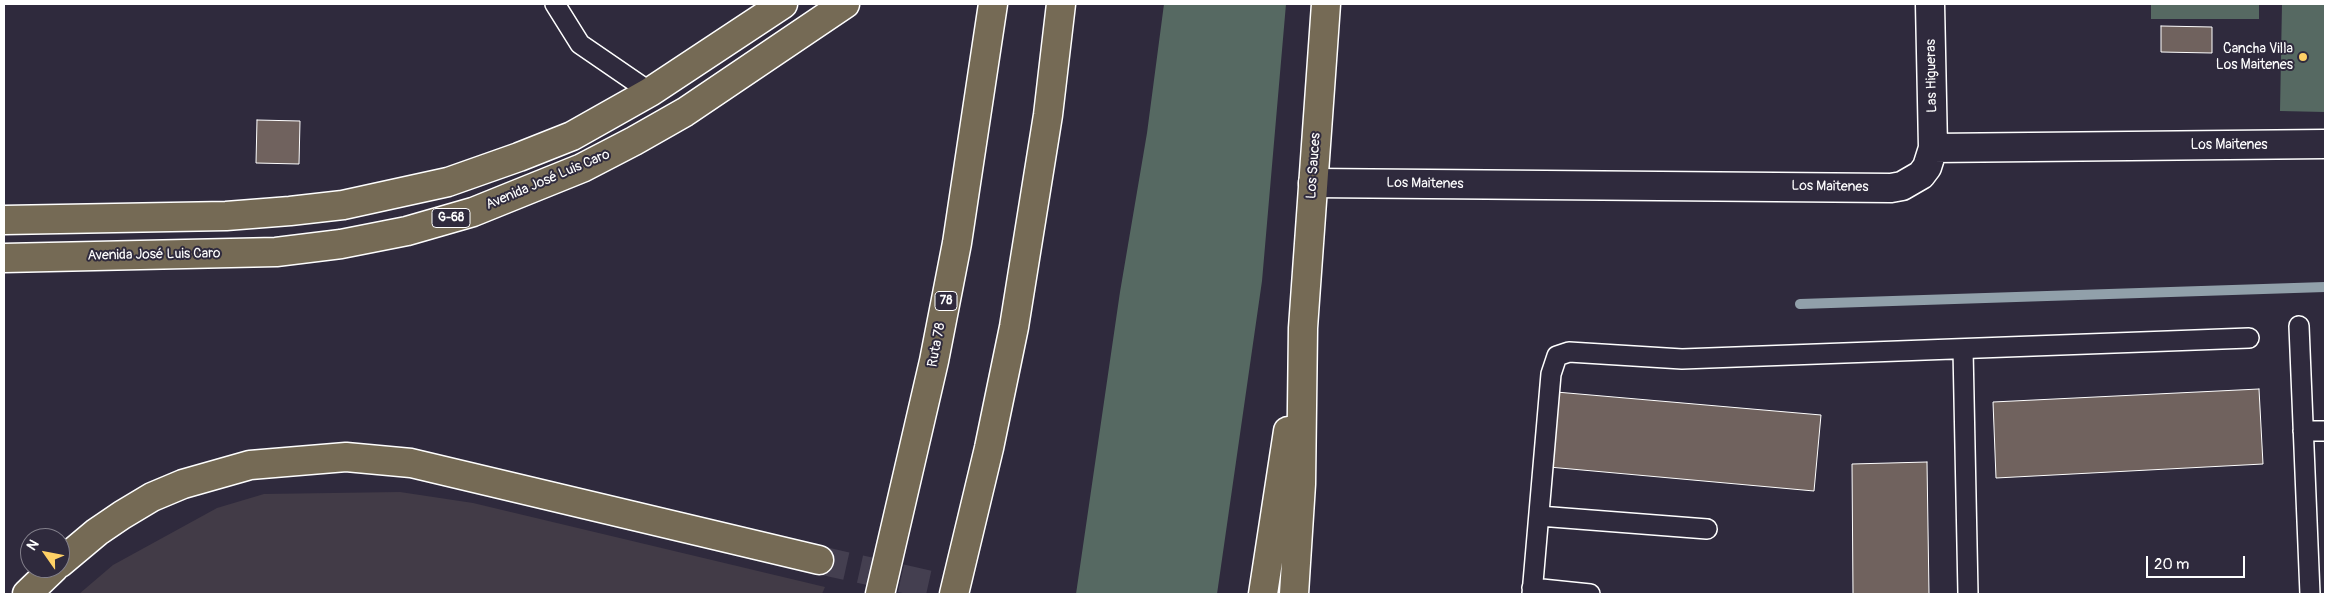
<!DOCTYPE html>
<meta charset="utf-8">
<style>
body{margin:0}
#map{position:relative;width:2329px;height:598px;overflow:hidden;background:#2f2a3d;font-family:Pangolin,sans-serif}
canvas{display:block}
.frame{position:absolute;inset:0;border:5px solid #fff;pointer-events:none}
.north{position:absolute;left:20px;top:528px;width:50px;height:50px;box-sizing:border-box;background:#2f2a3d;border:1px solid #827f8b;border-radius:50%;rotate:303deg;font-size:14px;font-weight:700;line-height:20px;text-align:center;color:#fff}
.north::after{content:'';display:block;margin:auto;width:18px;height:22px;background:#ffd166;clip-path:polygon(50% 0,100% 100%,50% 72%,0 100%)}
.scale{position:absolute;left:2146px;top:556px;width:99px;height:22px;box-sizing:border-box;border:2px solid #fff;border-top:0;padding-left:6px;font-size:15px;line-height:18px;white-space:nowrap;color:#fff;-webkit-text-stroke:4px #2f2a3d;paint-order:stroke}
</style>
<div id="map">
<canvas width="2329" height="598"></canvas>
<div class="frame"></div>
<div class="north">N</div>
<div class="scale">20 m</div>
</div>
<script>
const ctx = document.querySelector('canvas').getContext('2d');
ctx.lineJoin = 'round';
function fill(path, color) { ctx.fillStyle = color; ctx.fill(path, 'evenodd'); }
const poly = rows => new Path2D(rows.map(r => 'M' + r).join(''));
function strokePath(path, color, width, dash) { ctx.strokeStyle = color; ctx.lineWidth = width; ctx.lineCap = dash ? 'butt' : 'round'; ctx.setLineDash(dash || []); ctx.stroke(path); }
function label(font, color, halo, rows, align = 'center') {
  ctx.font = font + ' Pangolin,sans-serif'; ctx.lineWidth = 4; ctx.setLineDash([]); ctx.textBaseline = 'middle'; ctx.strokeStyle = halo; ctx.fillStyle = color; for (const [text, x, y, turn = 0] of rows) {
    ctx.save(); ctx.translate(x, y); ctx.rotate((+turn || 0) * Math.PI / 180); ctx.textAlign = isNaN(turn) ? turn : align; if (halo) ctx.strokeText(text, 0, 0); ctx.fillText(text, 0, 0); ctx.restore();
  }
}
fill(poly([
 [400,492,473,503,825,587,822,594,79,594,113,565,217,508,264,494]
]), '#423b47');
fill(poly([
 [1164,4,1286,4,1262,281,1217,594,1076,594,1120,292,1147,133],
 [2151,4,2259,4,2259,19,2151,19],
 [2282,4,2325,4,2325,112,2280,111]
]), '#566962');
strokePath(poly([
 [1800,304,2325,287]
]), '#91a0aa', 10);
const building = poly([
 [2161,26,2212,27,2212,53,2161,52,2161,26],
 [257,120,300,121,299,164,256,163,257,120],
 [2259,389,2263,464,1996,478,1993,402,2259,389],
 [1556,392,1821,415,1814,491,1549,467,1556,392],
 [1927,462,1929,594,1853,594,1852,464,1927,462]
]);
fill(building, '#70625e');
strokePath(building, '#fff', 1);
strokePath(poly([
 [819,560,972,594]
]), '#443f50', 28, [28, 14]);
const service = poly([
 [555,4,580,44,650,92],
 [2299,326,2310,594],
 [1963,349,1968,594],
 [2303,431,2325,431],
 [1539,516,1707,529],
 [1532,588,1590,594],
 [1532,594,1551,374,1557,356,1569,352,1682,359,2249,338]
]);
const minor = poly([
 [1933,148,2325,144],
 [1313,183,1891,188,1902,186,1921,175,1927,167,1933,148,1930,4]
]);
const primary = poly([
 [4,220,226,216,290,211,343,205,448,182,519,157,572,136,650,92,783,4],
 [4,258,276,252,341,244,407,231,473,212,582,168,634,141,685,112,845,4],
 [60,563,97,532,122,515,152,497,183,484,250,465,346,457,411,463,819,560],
 [27,594,54,568],
 [1263,594,1288,431],
 [1294,594,1301,484,1303,328,1326,4]
]);
const motorway = poly([
 [880,594,934,361,957,243,993,4],
 [954,594,989,448,1014,327,1048,115,1061,4]
]);
strokePath(service, '#fff', 22);
strokePath(minor, '#fff', 31);
strokePath(primary, '#fff', 31);
strokePath(motorway, '#fff', 31);
strokePath(service, '#2f2a3d', 19);
strokePath(minor, '#2f2a3d', 28);
strokePath(primary, '#756a55', 28);
strokePath(motorway, '#756a55', 28);
for (const [x, y, r, color] of [
 [2303,57,5,"#ffd166"]
]) { const dot = new Path2D(); dot.arc(x, y, r, 0, 2 * Math.PI); ctx.fillStyle = color; ctx.fill(dot); strokePath(dot, '#2f2a3d', 2); }
for (const [x, y, w] of [
 [451,218,38],
 [946,301,22]
]) { const box = new Path2D(); box.roundRect(x - w / 2, y - 9.5, w, 19, 4); ctx.fillStyle = '#2f2a3d'; ctx.fill(box); strokePath(box, '#fff', 1); }
label('bold 12px', '#fff', null, [
 ["G-68",451,218],
 ["78",946,301]
]);
label('14px', '#fff', '#2f2a3d', [
 ["Cancha Villa",2293,49],
 ["Los Maitenes",2293,65]
], 'right');
label('14px', '#fff', '#2f2a3d', [
 ["Las Higueras",1932,76,-91],
 ["Los Maitenes",2229,145],
 ["Los Sauces",1314,166,-86],
 ["Avenida José Luis Caro",548,180,-23],
 ["Los Maitenes",1425,184,1],
 ["Los Maitenes",1830,187,1],
 ["Avenida José Luis Caro",154,255,-1],
 ["Ruta 78",937,345,-79]
]);
</script>
